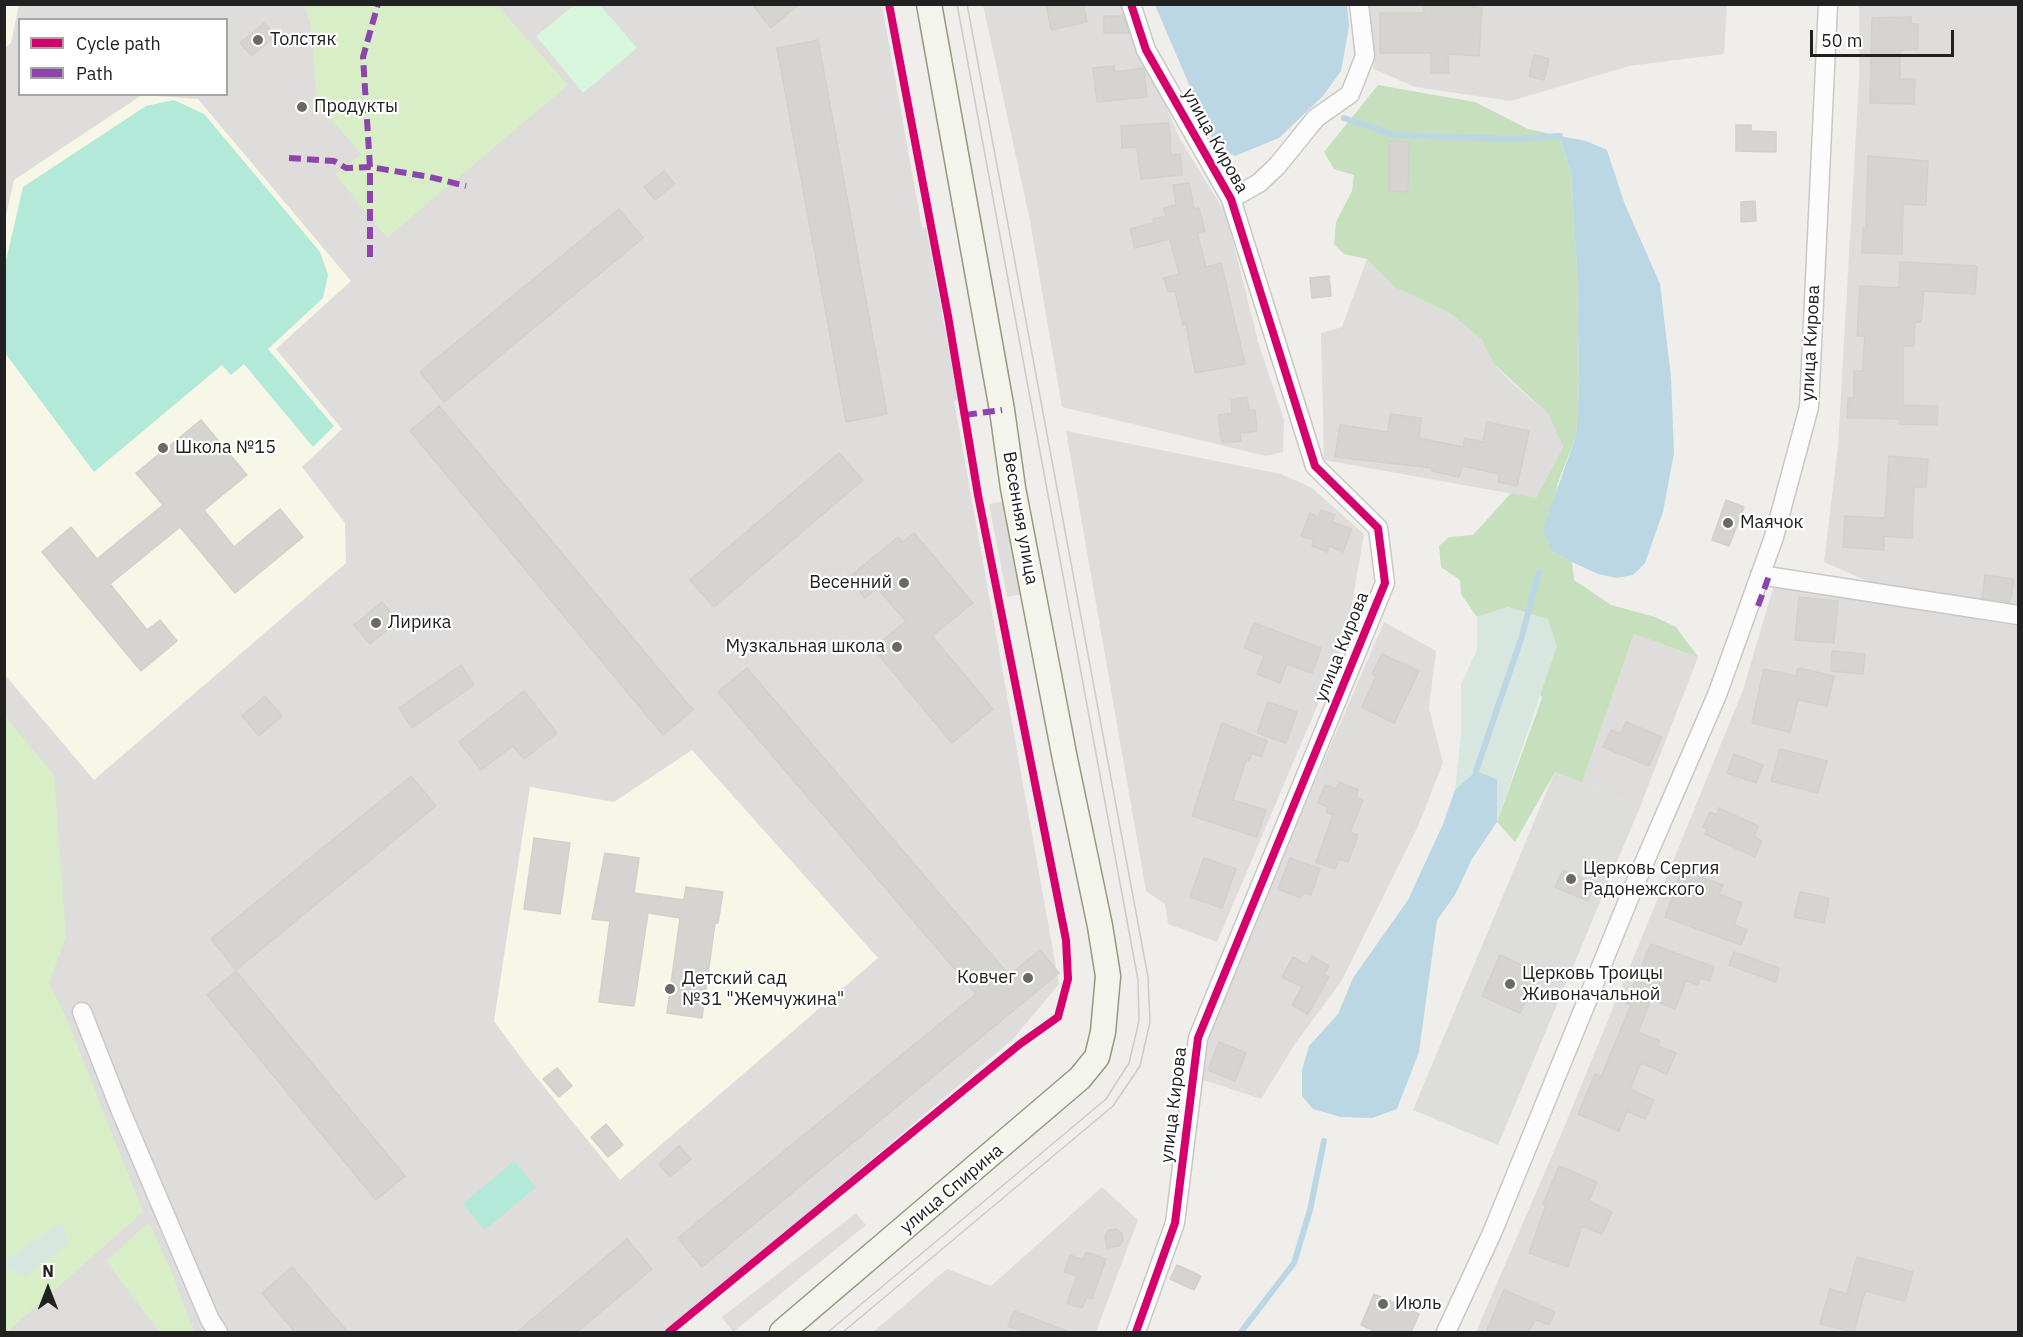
<!DOCTYPE html>
<meta charset="utf-8">
<style>
body{margin:0}
#map{position:relative;width:2023px;height:1337px;overflow:hidden;background:#efeeea;font-family:"IBM Plex Sans",sans-serif}
canvas{display:block}
.frame{position:absolute;inset:0;border:6px solid #212121;pointer-events:none}
.legend{position:absolute;left:18px;top:18px;width:210px;height:78px;box-sizing:border-box;background:#fff;border:2px solid #a6a6a6;margin:0;padding:8px 10px;list-style:none;font-size:18px;color:#212121}
.legend li{display:flex;align-items:center;gap:12px;height:30px}
.legend b{width:30px;border:2px solid #a6a6a6}
.north{position:absolute;left:18px;top:1259px;width:60px;height:60px;-webkit-text-stroke:4px #fff;paint-order:stroke;rotate:0deg;font-size:16px;font-weight:700;line-height:24px;text-align:center;color:#212121}
.north::after{content:'';display:block;margin:auto;width:21px;height:27px;background:#212121;clip-path:polygon(50% 0,100% 100%,50% 72%,0 100%)}
.scale{position:absolute;left:1810px;top:30px;width:144px;height:27px;box-sizing:border-box;border:3px solid #212121;border-top:0;padding-left:8px;font-size:18px;line-height:21px;white-space:nowrap;color:#212121;-webkit-text-stroke:4px #fff;paint-order:stroke}
</style>
<div id="map">
<canvas width="2023" height="1337"></canvas>
<div class="frame"></div>
<ul class="legend">
<li><b style="height:8px;background:#d6006c"></b>Cycle path</li>
<li><b style="height:8px;background:#8e44ad"></b>Path</li>
</ul>
<div class="north">N</div>
<div class="scale">50 m</div>
</div>
<script>
const ctx = document.querySelector('canvas').getContext('2d');
ctx.lineJoin = 'round';
function fill(path, color) { ctx.fillStyle = color; ctx.fill(path, 'evenodd'); }
const poly = rows => new Path2D(rows.map(r => 'M' + r).join(''));
function strokePath(path, color, width, dash) { ctx.strokeStyle = color; ctx.lineWidth = width; ctx.lineCap = dash ? 'butt' : 'round'; ctx.setLineDash(dash || []); ctx.stroke(path); }
function label(font, color, halo, rows, align = 'center') {
  ctx.font = font + ' "IBM Plex Sans",sans-serif'; ctx.lineWidth = 4.5; ctx.setLineDash([]); ctx.textBaseline = 'middle'; ctx.strokeStyle = halo; ctx.fillStyle = color; for (const [text, x, y, turn = 0] of rows) {
    ctx.save(); ctx.translate(x, y); ctx.rotate((+turn || 0) * Math.PI / 180); ctx.textAlign = isNaN(turn) ? turn : align; if (halo) ctx.strokeText(text, 0, 0); ctx.fillText(text, 0, 0); ctx.restore();
  }
}
fill(poly([
 [5,5,882,5,922,228,926,227,958,400,954,401,1059,984,1013,1039,668,1332,5,1332],
 [20,20,226,20,226,94,20,94],
 [983,5,1123,5,1180,139,1226,214,1259,345,1284,420,1283,452,1266,456,1062,407,1029,216],
 [1370,5,1727,5,1724,54,1629,66,1511,101,1415,87,1374,69],
 [1859,5,2018,5,2018,609,1881,587,1824,562,1838,446,1859,81],
 [1367,259,1394,287,1450,313,1482,340,1493,363,1510,381,1548,414,1563,447,1536,498,1324,460,1321,333,1342,327],
 [1066,431,1281,474,1312,488,1364,534,1346,638,1217,942,1168,924,1165,904,1146,891],
 [1005,501,1023,594,1007,597,989,504],
 [1774,585,2018,626,2018,1332,1476,1332,1563,1130,1743,690],
 [1384,622,1436,651,1429,708,1443,763,1418,826,1342,980,1295,1044,1261,1099,1201,1079,1204,1039],
 [1634,634,1698,657,1640,807,1582,783],
 [1102,1187,1138,1220,1096,1332,873,1332,947,1269,991,1286],
 [856,1213,866,1225,733,1332,722,1317]
]), '#dedddb');
fill(poly([
 [5,4,19,5,11,43,5,48],
 [142,95,198,99,351,281,276,349,342,429,302,467,345,523,346,563,94,780,5,675,4,224,14,180],
 [692,750,878,958,620,1180,527,1066,494,1021,530,787,614,802]
]), '#f6f7e6');
fill(poly([
 [1555,772,1640,807,1498,1145,1413,1110]
]), '#dddddb');
fill(poly([
 [304,5,497,5,568,85,387,238,335,174,361,154,317,103,311,26],
 [4,715,54,775,66,937,49,983,67,1019,143,1212,7,1332,4,1332],
 [149,1222,172,1273,194,1332,159,1332,106,1261]
]), '#d7eec7');
fill(poly([
 [1378,85,1475,102,1528,129,1560,136,1571,174,1577,270,1579,384,1576,436,1557,485,1552,551,1572,562,1574,580,1611,605,1655,617,1676,627,1698,657,1634,634,1582,783,1555,772,1515,842,1497,822,1542,698,1508,607,1477,617,1461,594,1460,580,1441,567,1439,546,1449,537,1473,535,1511,493,1536,498,1563,447,1548,414,1493,363,1482,340,1450,313,1394,287,1367,259,1344,254,1334,244,1336,222,1352,191,1354,175,1334,169,1324,152]
]), '#c6dfbd');
fill(poly([
 [1508,607,1548,619,1557,646,1497,822,1497,779,1476,771,1455,790,1461,734,1461,684,1477,650,1477,617],
 [62,1222,68,1243,26,1276,5,1268,5,1261]
]), '#d7e7e0');
fill(poly([
 [574,5,600,5,637,48,583,93,536,36]
]), '#d7f6db');
fill(poly([
 [174,100,204,114,320,252,328,275,323,298,268,349,334,426,313,447,244,364,231,375,222,365,94,472,5,353,5,265,23,187,146,106],
 [514,1161,536,1187,485,1230,463,1204]
]), '#b2e9d8');
fill(poly([
 [1155,5,1347,5,1349,26,1341,71,1323,96,1279,138,1235,156,1214,143],
 [1560,136,1586,141,1607,150,1624,202,1660,284,1671,377,1674,453,1663,512,1645,563,1633,575,1616,578,1598,574,1572,562,1552,551,1543,529,1576,436,1579,384,1577,270,1571,174],
 [1476,771,1497,779,1497,822,1472,859,1455,895,1437,920,1419,1052,1397,1109,1372,1118,1341,1117,1313,1109,1302,1096,1302,1070,1309,1046,1338,1014,1353,978,1408,900,1443,824,1455,790]
]), '#bbd7e4');
strokePath(poly([
 [1344,118,1394,135,1514,139,1560,136],
 [1476,771,1522,636,1539,572],
 [1241,1332,1294,1263,1310,1210,1324,1141]
]), '#bbd7e4', 6);
const building = poly([
 [752,4,799,4,771,28,752,4],
 [1046,4,1083,4,1087,22,1051,30,1046,4],
 [1424,4,1472,4,1472,7,1482,8,1479,56,1448,54,1449,73,1431,73,1431,53,1380,53,1380,13,1424,13,1424,4],
 [1104,16,1123,16,1129,33,1104,33,1104,16],
 [1911,17,1911,24,1918,24,1918,49,1900,50,1900,79,1915,79,1914,104,1870,103,1872,18,1911,17],
 [264,23,275,36,252,56,240,43,264,23],
 [818,40,887,414,846,422,777,48,818,40],
 [1534,55,1549,59,1544,80,1529,76,1534,55],
 [1114,66,1115,72,1144,68,1147,97,1097,102,1093,68,1114,66],
 [1169,123,1171,155,1180,154,1182,175,1141,179,1137,147,1122,148,1121,126,1169,123],
 [1736,125,1751,125,1751,131,1776,132,1776,152,1736,151,1736,125],
 [1389,141,1409,142,1408,192,1389,191,1389,141],
 [1868,156,1928,161,1926,205,1903,204,1902,254,1862,253,1863,228,1866,228,1868,156],
 [664,171,675,184,655,200,644,187,664,171],
 [1189,183,1194,209,1199,208,1205,231,1197,233,1206,267,1221,263,1245,364,1195,373,1186,324,1183,325,1175,291,1168,292,1164,278,1179,274,1170,239,1135,248,1130,229,1154,223,1153,219,1166,216,1164,208,1176,205,1173,185,1189,183],
 [1755,201,1756,221,1741,222,1741,202,1755,201],
 [619,209,643,238,444,402,420,372,619,209],
 [1900,262,1977,266,1975,294,1924,291,1921,322,1915,322,1914,346,1903,346,1903,405,1938,406,1937,425,1899,424,1900,419,1847,418,1848,398,1854,398,1854,371,1862,371,1865,336,1857,336,1860,286,1899,288,1900,262],
 [1329,276,1331,296,1312,298,1310,278,1329,276],
 [1247,397,1249,411,1255,410,1257,431,1240,433,1241,441,1222,443,1218,415,1232,413,1231,400,1247,397],
 [439,406,693,710,663,735,410,431,439,406],
 [1390,414,1421,418,1419,438,1463,447,1465,438,1483,442,1487,422,1529,431,1517,486,1498,482,1499,474,1462,466,1459,477,1432,471,1432,468,1335,457,1340,425,1388,432,1390,414],
 [201,420,247,475,204,510,234,547,280,509,303,537,235,593,180,527,110,584,147,630,160,620,177,641,141,671,42,552,71,527,97,559,163,505,136,473,201,420],
 [839,453,863,480,714,607,690,580,839,453],
 [1889,456,1928,459,1926,487,1914,487,1912,538,1884,536,1884,550,1843,547,1845,516,1885,518,1889,456],
 [1726,500,1744,507,1729,546,1712,540,1726,500],
 [1321,510,1335,515,1332,522,1352,529,1343,552,1329,546,1327,552,1312,546,1314,540,1301,536,1310,513,1318,517,1321,510],
 [914,533,973,603,932,636,993,709,952,743,873,648,906,621,877,588,865,598,848,578,898,537,903,542,914,533],
 [1985,575,2014,579,2010,602,1982,598,1985,575],
 [1799,597,1838,601,1834,643,1795,640,1799,597],
 [382,602,398,621,370,644,354,625,382,602],
 [1254,623,1321,648,1312,673,1287,664,1280,683,1257,674,1264,656,1244,648,1254,623],
 [1832,651,1865,654,1863,674,1831,671,1832,651],
 [1382,654,1419,671,1394,723,1362,707,1376,676,1372,674,1382,654],
 [461,665,474,685,412,728,399,708,461,665],
 [747,668,1009,975,1040,950,1059,973,702,1267,678,1238,976,994,718,692,747,668],
 [1798,668,1834,676,1827,706,1798,700,1790,732,1752,723,1764,669,1796,676,1798,668],
 [524,691,557,733,524,759,513,746,481,770,459,742,524,691],
 [265,696,282,716,259,736,242,716,265,696],
 [1268,702,1297,712,1286,743,1257,733,1268,702],
 [1626,722,1662,737,1649,766,1603,747,1611,730,1621,734,1626,722],
 [1222,723,1267,741,1261,757,1252,753,1249,761,1246,760,1233,800,1266,810,1257,837,1192,816,1222,723],
 [1780,749,1827,761,1818,793,1771,781,1780,749],
 [1734,754,1763,765,1756,783,1727,773,1734,754],
 [411,776,436,806,236,970,211,939,411,776],
 [1339,782,1358,790,1356,797,1363,800,1350,832,1358,835,1348,862,1339,859,1335,869,1316,862,1333,815,1327,813,1326,806,1318,803,1325,785,1336,789,1339,782],
 [1719,808,1758,826,1754,837,1762,841,1755,857,1705,834,1707,829,1703,827,1710,812,1717,815,1719,808],
 [534,838,570,843,560,914,524,909,534,838],
 [605,853,639,858,634,893,684,900,686,887,723,892,718,923,715,923,702,1018,667,1013,680,918,648,913,634,1006,599,1002,610,921,592,919,605,853],
 [1204,858,1236,869,1222,908,1190,897,1204,858],
 [1290,858,1320,869,1311,895,1303,893,1301,898,1278,889,1290,858],
 [1563,870,1595,884,1588,901,1555,887,1563,870],
 [1682,870,1723,885,1719,894,1742,903,1734,925,1747,930,1741,945,1665,917,1682,870],
 [1800,892,1829,898,1824,923,1794,917,1800,892],
 [1651,944,1714,967,1709,981,1700,978,1698,985,1686,981,1675,1009,1651,999,1638,1032,1660,1041,1658,1046,1676,1053,1667,1074,1641,1063,1630,1089,1654,1100,1645,1119,1627,1111,1619,1131,1578,1114,1595,1074,1601,1077,1631,1005,1626,1003,1651,944],
 [1734,952,1779,968,1776,982,1729,965,1734,952],
 [1500,955,1539,973,1520,1013,1482,996,1500,955],
 [1312,956,1329,966,1324,975,1329,977,1308,1014,1292,1005,1302,987,1282,977,1293,957,1307,965,1312,956],
 [236,971,405,1176,376,1200,207,995,236,971],
 [1219,1042,1246,1053,1235,1081,1208,1070,1219,1042],
 [557,1068,572,1086,559,1097,543,1079,557,1068],
 [606,1124,623,1145,608,1157,591,1137,606,1124],
 [679,1146,691,1159,670,1177,659,1164,679,1146],
 [1559,1166,1597,1182,1589,1201,1612,1212,1602,1234,1582,1226,1568,1267,1529,1253,1546,1205,1543,1204,1559,1166],
 [1116,1229,1122,1233,1123,1240,1119,1246,1107,1248,1105,1236,1109,1230,1116,1229],
 [627,1239,652,1269,577,1332,517,1332,627,1239],
 [1086,1252,1106,1259,1092,1299,1087,1297,1082,1308,1067,1303,1077,1276,1064,1272,1070,1255,1083,1260,1086,1252],
 [1857,1257,1913,1272,1905,1301,1865,1291,1854,1332,1820,1324,1830,1289,1847,1294,1857,1257],
 [1177,1265,1201,1276,1194,1290,1170,1279,1177,1265],
 [292,1267,315,1294,348,1332,295,1332,262,1293,292,1267],
 [1504,1290,1555,1312,1549,1325,1535,1319,1529,1332,1486,1332,1504,1290],
 [1374,1294,1419,1314,1411,1332,1377,1332,1361,1325,1374,1294],
 [1014,1311,1067,1331,1066,1332,1026,1332,1008,1326,1014,1311]
]);
fill(building, '#d6d4d1');
strokePath(building, '#d3d0cb', 1.5);
const street = poly([
 [1131,4,1146,50,1231,199,1315,466,1378,528,1385,583,1198,1038,1175,1223,1136,1332],
 [1231,199,1259,183,1277,166,1316,118,1350,94,1365,56,1359,4],
 [1760,575,2018,615],
 [82,1012,120,1109,210,1320,218,1332],
 [1446,1332,1492,1233,1634,886,1717,695,1774,537,1809,407,1828,4]
]);
const secondary = poly([
 [782,1332,1080,1078,1097,1057,1103,1032,1108,976,1100,926,1065,759,1013,488,1002,410,929,4]
]);
strokePath(street, '#c8c8c6', 21);
strokePath(secondary, '#959a80', 27);
strokePath(street, '#fdfcfc', 18);
strokePath(secondary, '#f3f5ec', 24);
strokePath(poly([
 [828,1332,1106,1099,1129,1063,1139,1021,1138,980,957,4],
 [843,1332,1113,1106,1140,1066,1150,1022,1148,977,967,4]
]), '#cbcbcb', 1.5);
strokePath(poly([
 [289,158,334,161,346,168,370,167,430,177,466,186],
 [370,257,370,167,363,57,378,4],
 [965,415,1002,410],
 [1758,606,1769,576]
]), '#8e44ad', 6, [12, 6]);
strokePath(poly([
 [1131,4,1146,50,1231,199,1315,466,1378,528,1385,583,1198,1038,1175,1223,1136,1332],
 [669,1332,1020,1044,1058,1017,1068,979,1066,940,978,495,948,316,889,4]
]), '#d6006c', 8);
for (const [x, y, r, color] of [
 [258,40,6,"#696967"],
 [302,107,6,"#696967"],
 [163,448,6,"#696967"],
 [1728,523,6,"#696967"],
 [904,583,6,"#696967"],
 [376,623,6,"#696967"],
 [897,647,6,"#696967"],
 [1571,879,6,"#696967"],
 [1028,978,6,"#696967"],
 [1510,984,6,"#696967"],
 [670,989,6,"#696967"],
 [1383,1304,6,"#696967"]
]) { const dot = new Path2D(); dot.arc(x, y, r, 0, 2 * Math.PI); ctx.fillStyle = color; ctx.fill(dot); strokePath(dot, '#fff', 2); }
label('18px', '#212121', '#fff', [
 ["Толстяк",270,40],
 ["Продукты",314,107],
 ["Школа №15",175,448],
 ["Маячок",1740,523],
 ["Весенний",892,583,"right"],
 ["Лирика",388,623],
 ["Музкальная школа",885,647,"right"],
 ["Церковь Сергия",1583,869],
 ["Радонежского",1583,890],
 ["Церковь Троицы",1522,974],
 ["Живоначальной",1522,995],
 ["Ковчег",1016,978,"right"],
 ["Детский сад",682,979],
 ["№31 \"Жемчужина\"",682,1000],
 ["Июль",1395,1304]
], 'left');
label('18px', '#212121', '#fff', [
 ["улица Кирова",1215,141,61],
 ["улица Кирова",1811,343,-87],
 ["Весенняя улица",1020,518,80],
 ["улица Кирова",1342,647,-68],
 ["улица Кирова",1174,1105,-83],
 ["улица Спирина",952,1189,-40]
]);
</script>
